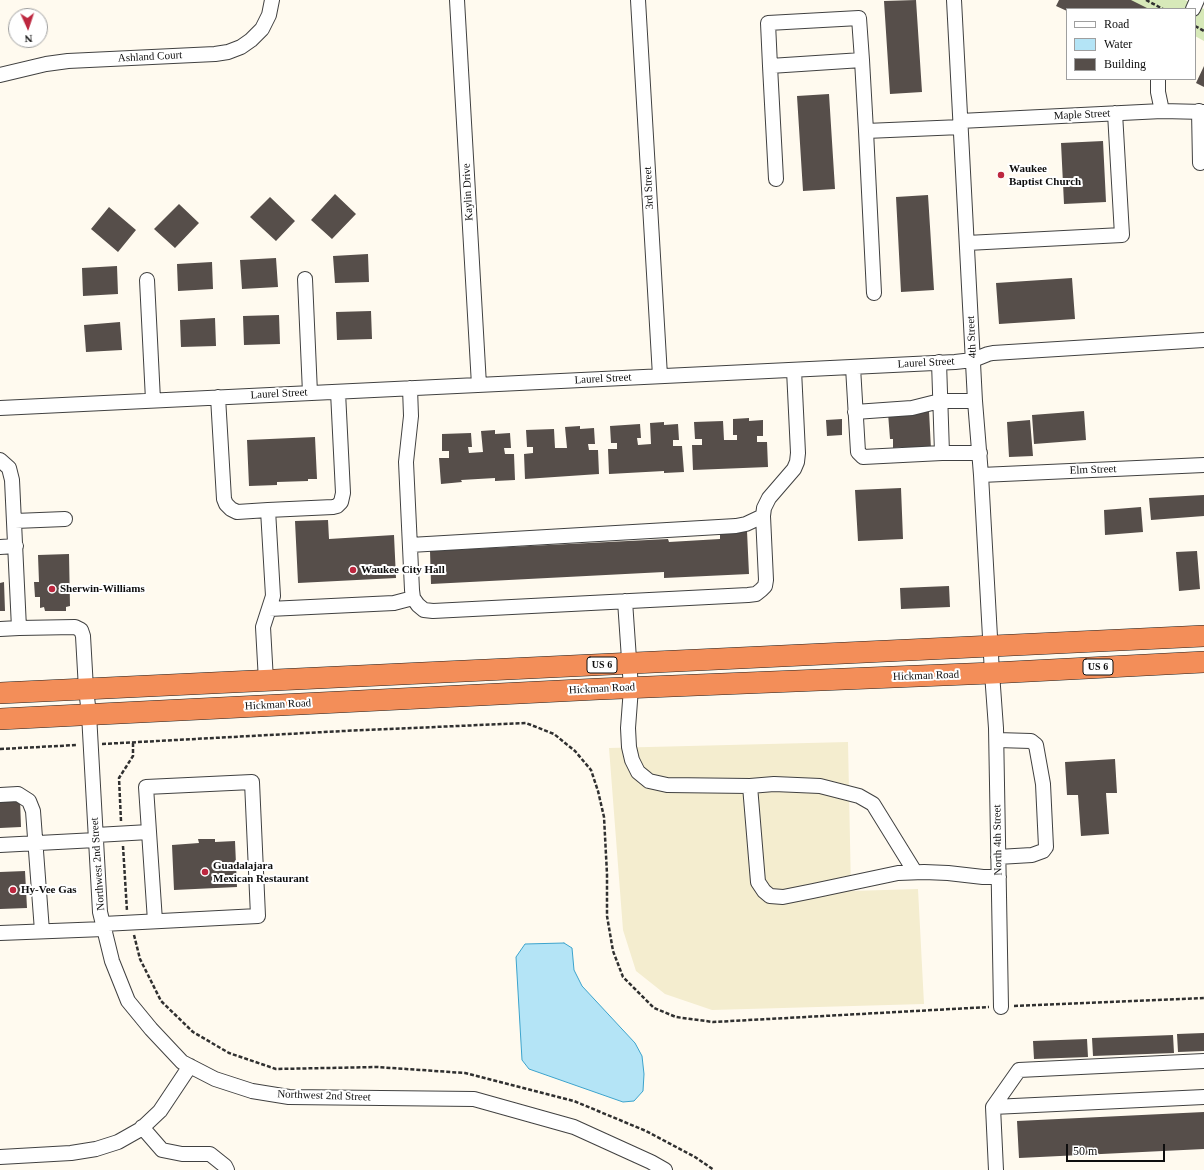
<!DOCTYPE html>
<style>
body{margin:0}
#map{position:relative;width:1204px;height:1170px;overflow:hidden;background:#fffaef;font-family:"Times New Roman",serif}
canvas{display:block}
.legend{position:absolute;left:1066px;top:8px;width:130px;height:72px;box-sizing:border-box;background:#fff;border:1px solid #9f9f9f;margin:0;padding:5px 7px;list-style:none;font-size:12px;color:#0e0e0e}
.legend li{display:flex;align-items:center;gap:8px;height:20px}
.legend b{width:20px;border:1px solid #9f9f9f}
.north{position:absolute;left:8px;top:8px;width:40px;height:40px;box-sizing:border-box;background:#fff;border:1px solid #9f9f9f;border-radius:50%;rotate:177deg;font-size:11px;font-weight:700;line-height:16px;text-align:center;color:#0e0e0e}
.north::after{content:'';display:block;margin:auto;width:14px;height:18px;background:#bd273f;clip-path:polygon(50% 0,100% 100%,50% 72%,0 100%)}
.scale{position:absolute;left:1066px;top:1144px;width:99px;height:18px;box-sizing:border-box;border:2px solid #0e0e0e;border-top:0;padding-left:5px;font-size:12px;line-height:14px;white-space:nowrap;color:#0e0e0e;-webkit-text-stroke:3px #fff;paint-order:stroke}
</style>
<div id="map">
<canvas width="1204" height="1170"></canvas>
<ul class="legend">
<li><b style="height:5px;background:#fff"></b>Road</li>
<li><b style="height:11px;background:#b4e4f6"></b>Water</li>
<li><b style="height:11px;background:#564e4a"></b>Building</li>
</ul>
<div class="north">N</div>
<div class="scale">50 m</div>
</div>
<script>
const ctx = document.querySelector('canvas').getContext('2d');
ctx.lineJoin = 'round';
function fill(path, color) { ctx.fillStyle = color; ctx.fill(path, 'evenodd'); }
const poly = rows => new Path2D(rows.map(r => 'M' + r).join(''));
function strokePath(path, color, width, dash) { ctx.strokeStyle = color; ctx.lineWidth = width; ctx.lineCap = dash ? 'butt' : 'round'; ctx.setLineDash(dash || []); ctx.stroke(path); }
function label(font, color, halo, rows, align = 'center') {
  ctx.font = font + ' "Times New Roman",serif'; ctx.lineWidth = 4; ctx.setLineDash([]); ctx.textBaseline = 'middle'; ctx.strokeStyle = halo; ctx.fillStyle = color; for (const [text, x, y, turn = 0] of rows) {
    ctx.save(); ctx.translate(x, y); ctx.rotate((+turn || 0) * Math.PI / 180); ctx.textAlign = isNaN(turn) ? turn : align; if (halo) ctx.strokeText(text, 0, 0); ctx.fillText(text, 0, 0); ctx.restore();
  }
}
fill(poly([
 [848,742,851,891,918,889,924,1004,712,1010,665,994,636,971,623,930,609,748]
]), '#f4edcf');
fill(poly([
 [1126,0,1185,0,1204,9,1204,41,1195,36,1195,9,1143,9]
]), '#d7e9b9');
const water = poly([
 [564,943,572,948,574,970,582,986,635,1043,642,1056,644,1074,643,1091,634,1101,623,1102,529,1069,522,1060,516,957,525,944,564,943]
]);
fill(water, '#b4e4f6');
strokePath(water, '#3ca3cc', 1);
fill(poly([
 [916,0,922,92,890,94,884,1],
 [1059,0,1131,0,1149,9,1067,9,1067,11,1056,6],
 [1204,66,1204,87,1196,83],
 [829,94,835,189,803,191,797,96],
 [1103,141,1106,202,1064,204,1061,143],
 [335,194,356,214,332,239,311,220],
 [928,195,934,290,901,292,896,197],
 [270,197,295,221,276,241,250,217],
 [179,204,199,223,175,248,154,229],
 [109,207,136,230,118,252,91,229],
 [368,254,369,282,335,283,333,256],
 [276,258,278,287,242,289,240,260],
 [212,262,213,289,178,291,177,264],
 [117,266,118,294,83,296,82,268],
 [1072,278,1075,319,999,324,996,283],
 [371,311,372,339,337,340,336,312],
 [279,315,280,344,244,345,243,316],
 [215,318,216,346,181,347,180,320],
 [120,322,122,350,86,352,84,325],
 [929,411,931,449,904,451,904,447,893,448,893,439,890,439,888,413],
 [1084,411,1086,440,1034,444,1032,415],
 [749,418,749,421,763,420,763,436,757,436,757,442,767,442,768,467,693,470,692,445,702,445,702,439,695,439,694,422,723,421,724,440,737,440,737,435,733,435,733,419],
 [842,419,842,435,827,436,826,420],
 [1030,420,1033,456,1009,457,1007,422],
 [664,422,664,425,678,424,679,440,673,440,673,446,682,446,684,472,664,473,664,471,609,474,608,449,617,449,617,443,611,443,610,426,640,424,641,438,637,438,638,445,651,444,650,423],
 [580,426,580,429,594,428,595,444,588,444,589,450,598,450,599,474,525,479,524,454,533,453,533,447,527,447,526,430,554,429,555,448,567,448,565,427],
 [495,430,495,434,510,433,511,448,504,448,505,454,514,454,515,480,495,481,495,478,461,480,462,482,441,484,439,458,449,458,449,451,442,451,442,434,471,433,472,447,468,447,469,453,483,452,481,431],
 [315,437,317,479,308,479,308,481,277,482,277,485,249,486,247,440],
 [901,488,903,539,858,541,855,490],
 [1204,495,1204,516,1151,520,1149,498],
 [1141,507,1143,532,1105,535,1104,510],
 [328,520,329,539,394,535,396,578,298,583,295,521],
 [747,531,749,574,664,578,664,572,431,584,430,551,668,539,669,542,720,539,720,532],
 [1197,551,1200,589,1179,591,1176,552],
 [69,554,70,606,66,607,66,611,45,611,44,607,40,608,40,597,35,597,34,582,39,582,38,555],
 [4,582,5,611,0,611,0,583],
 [949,586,950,607,901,609,900,588],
 [1115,759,1117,793,1106,793,1109,834,1081,836,1078,795,1067,795,1065,762],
 [20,798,21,827,0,828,0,799],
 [198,839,215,839,215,842,235,841,237,887,174,890,172,845,199,843],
 [25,871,27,908,0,909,0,872],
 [1204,1033,1204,1051,1178,1052,1177,1034],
 [1173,1035,1174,1053,1093,1056,1092,1038],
 [1087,1039,1088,1057,1034,1059,1033,1041],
 [1204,1112,1204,1149,1019,1158,1017,1121]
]), '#564e4a');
const minor = poly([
 [457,0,479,385],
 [638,0,660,376],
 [954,0,975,401,981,475,992,673,996,728,1001,1007],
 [1193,9,1197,0],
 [770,66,768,23,859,18,862,60],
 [0,75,46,64,68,61,215,54,228,52,241,47,251,40,262,29,269,15,272,0],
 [1158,79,1158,92,1162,111],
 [1199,111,1200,163],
 [960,121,1162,111,1204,112],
 [866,131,874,293],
 [776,179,770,66,862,60,866,131,961,127],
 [967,243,1122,235,1115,113],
 [305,279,310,393],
 [147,280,153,400],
 [853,367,858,452,863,457,942,453,939,362],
 [410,388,411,416,406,462,412,590,413,598,418,605,424,610,433,611,748,595,756,594,761,590,765,586,766,580,763,516,764,508,769,498,794,469,797,462,798,453,794,370],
 [218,397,224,499,226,504,231,509,237,512,268,510,273,596,263,627,266,681],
 [0,408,955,362,973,360,988,354,993,353,1204,340],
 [855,412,912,408,940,401,975,401],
 [942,453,980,453],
 [0,460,9,468,12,480,19,628,75,627,81,630,83,636,86,689,89,714,100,912,112,961,128,1001,151,1029,182,1062,215,1079,252,1091,289,1097,474,1099,574,1127,651,1162,665,1170],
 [981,475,1204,465],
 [268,510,333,507,337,506,341,502,343,493,338,392],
 [15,521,65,519],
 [410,545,736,526,746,524,763,516],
 [0,547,16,546],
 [625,601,631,688,628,728,629,747,632,760,638,772,649,781,667,785,750,786,774,784,820,786,859,796,873,804,915,872],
 [269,609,394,603,413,598],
 [0,629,19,628],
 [997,740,1031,741,1036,745,1043,784,1046,847,1043,851,1032,855,998,857],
 [750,786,758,882,764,891,770,896,783,897,813,891,898,873,924,872,948,873,983,877,999,877],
 [0,795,18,794,29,801,33,811,42,931],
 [96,835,149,832],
 [0,845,96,840],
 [103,924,258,916,252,782,146,787,155,921],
 [0,933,104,929],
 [993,1107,1019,1070,1204,1061],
 [142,1127,162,1150,182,1154,210,1154,225,1166,227,1170],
 [0,1157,71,1153,96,1149,118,1142,141,1129,160,1111,190,1066],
 [996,1170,993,1107,1204,1097]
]);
const highway = poly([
 [0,693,1204,636],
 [0,719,599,689,992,673,1204,662]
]);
strokePath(minor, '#414141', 16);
strokePath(highway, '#1f1f1f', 22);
strokePath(poly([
 [1146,0,1163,9],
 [1195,26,1204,31],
 [102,744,343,731,526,723,554,734,575,751,591,770,598,791,604,817,607,874,607,916,613,951,623,977,654,1008,676,1017,713,1022,989,1007],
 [0,749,77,745],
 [121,821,119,778,133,756,133,742],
 [123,846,127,911],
 [134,935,140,959,161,1001,193,1032,229,1053,276,1069,377,1067,465,1073,574,1101,646,1131,695,1157,714,1170],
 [1014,1006,1204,998]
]), '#303030', 2.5, [4, 2]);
strokePath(minor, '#fff', 14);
strokePath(highway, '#f38e59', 21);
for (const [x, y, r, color] of [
 [1001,175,4,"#bd273f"],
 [353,570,4,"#bd273f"],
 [52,589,4,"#bd273f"],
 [205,872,4,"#bd273f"],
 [13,890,4,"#bd273f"]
]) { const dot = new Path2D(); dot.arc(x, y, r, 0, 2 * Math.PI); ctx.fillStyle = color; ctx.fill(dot); strokePath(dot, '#fff', 1.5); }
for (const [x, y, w] of [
 [602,665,30],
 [1098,667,30]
]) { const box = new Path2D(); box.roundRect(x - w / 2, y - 8, w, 16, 3); ctx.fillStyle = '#fff'; ctx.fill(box); strokePath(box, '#0e0e0e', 1); }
label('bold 10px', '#0e0e0e', null, [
 ["US 6",602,665],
 ["US 6",1098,667]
]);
label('11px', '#0e0e0e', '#fff', [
 ["Ashland Court",150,57,-3],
 ["Maple Street",1082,115,-3],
 ["3rd Street",649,188,-93],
 ["Kaylin Drive",468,192,-93],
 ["4th Street",972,337,-93],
 ["Laurel Street",926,363,-3],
 ["Laurel Street",603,379,-3],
 ["Laurel Street",279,394,-3],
 ["Elm Street",1093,470,-2],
 ["Hickman Road",926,676,-2],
 ["Hickman Road",602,689,-3],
 ["Hickman Road",278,705,-3],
 ["North 4th Street",998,840,-91],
 ["Northwest 2nd Street",98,864,-94],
 ["Northwest 2nd Street",324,1096,2]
]);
label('bold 11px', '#0e0e0e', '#fff', [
 ["Waukee",1009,169],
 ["Baptist Church",1009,182],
 ["Waukee City Hall",361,570],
 ["Sherwin-Williams",60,589],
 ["Guadalajara",213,866],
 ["Mexican Restaurant",213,879],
 ["Hy-Vee Gas",21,890]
], 'left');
</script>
